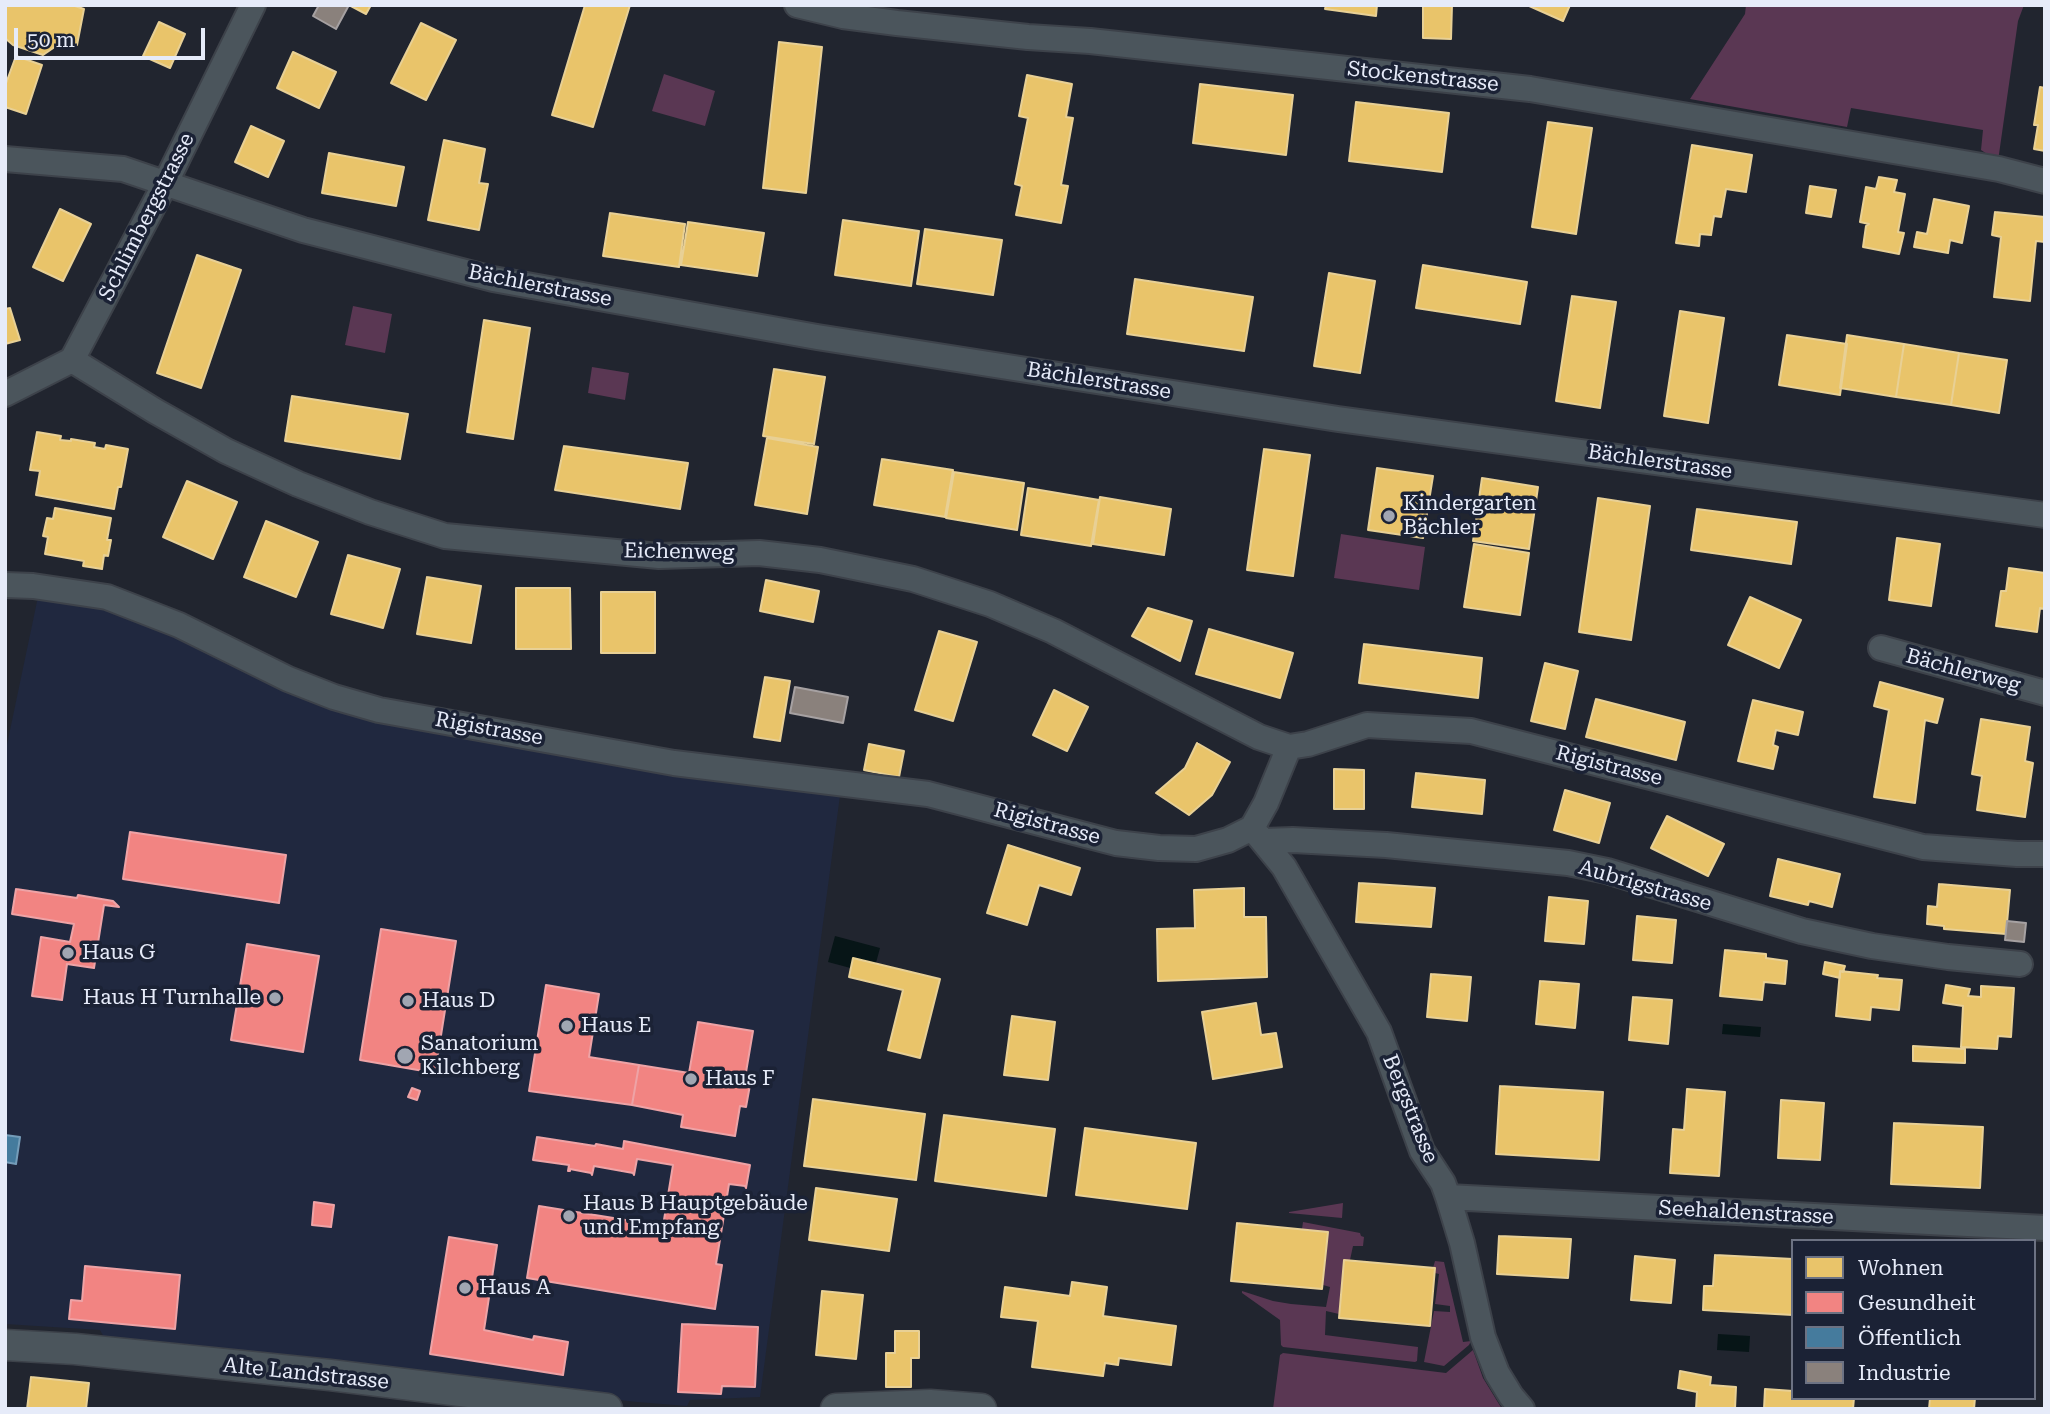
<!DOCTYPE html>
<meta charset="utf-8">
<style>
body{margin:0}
#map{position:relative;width:2050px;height:1414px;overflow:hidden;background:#21252f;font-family:"Roboto Serif",serif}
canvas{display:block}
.frame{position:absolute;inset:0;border:7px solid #e6ebf9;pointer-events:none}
.legend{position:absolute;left:1791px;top:1239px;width:245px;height:161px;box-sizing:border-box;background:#1b2235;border:2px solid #6c7283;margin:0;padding:9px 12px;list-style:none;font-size:21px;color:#e6ebf9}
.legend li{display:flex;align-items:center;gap:14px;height:35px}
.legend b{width:35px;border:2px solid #6c7283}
.scale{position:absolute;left:14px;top:28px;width:191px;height:32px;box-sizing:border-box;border:4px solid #e6ebf9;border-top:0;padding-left:9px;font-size:21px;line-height:24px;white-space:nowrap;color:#e6ebf9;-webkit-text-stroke:5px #1b2235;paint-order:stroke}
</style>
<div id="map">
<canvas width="2050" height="1414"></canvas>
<div class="frame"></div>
<ul class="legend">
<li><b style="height:19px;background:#e9c46a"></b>Wohnen</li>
<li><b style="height:19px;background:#f28482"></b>Gesundheit</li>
<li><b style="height:19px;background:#457b9d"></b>Öffentlich</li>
<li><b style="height:19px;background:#8a817c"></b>Industrie</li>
</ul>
<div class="scale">50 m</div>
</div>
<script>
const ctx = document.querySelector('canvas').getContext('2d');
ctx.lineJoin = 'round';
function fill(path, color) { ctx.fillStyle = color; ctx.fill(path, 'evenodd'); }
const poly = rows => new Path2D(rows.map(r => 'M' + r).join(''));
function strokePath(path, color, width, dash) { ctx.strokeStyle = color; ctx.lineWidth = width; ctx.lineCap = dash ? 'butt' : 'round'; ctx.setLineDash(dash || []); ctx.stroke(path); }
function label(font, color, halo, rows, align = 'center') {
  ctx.font = font + ' "Roboto Serif",serif'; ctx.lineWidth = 7; ctx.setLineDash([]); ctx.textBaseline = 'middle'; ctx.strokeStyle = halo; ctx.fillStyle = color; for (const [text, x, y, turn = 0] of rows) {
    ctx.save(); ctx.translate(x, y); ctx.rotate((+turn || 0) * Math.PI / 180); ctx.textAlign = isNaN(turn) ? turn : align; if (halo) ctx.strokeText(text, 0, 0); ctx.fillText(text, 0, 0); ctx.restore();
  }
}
fill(poly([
 [39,592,119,608,285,685,841,788,760,1397,690,1400,687,1406,637,1402,106,1341,100,1330,5,1324,5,754]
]), '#20283f');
fill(poly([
 [1746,5,2024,5,2018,21,1998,161,1981,150,1983,130,1851,108,1847,127,1690,99,1745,14],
 [664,74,715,91,705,126,652,111],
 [353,306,392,314,385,353,345,345],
 [592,367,629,373,625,400,588,393],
 [1341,534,1425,547,1419,590,1334,578],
 [1343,1203,1342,1218,1289,1213,1289,1212],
 [1303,1222,1360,1233,1361,1236,1364,1237,1363,1246,1353,1246,1350,1260,1344,1260,1339,1314,1326,1311,1325,1335,1418,1347,1417,1361,1415,1362,1283,1347,1281,1345,1280,1320,1242,1293,1242,1291,1273,1301,1291,1304,1326,1307,1330,1287,1323,1285,1328,1232,1302,1229],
 [1435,1261,1444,1262,1463,1342,1471,1341,1469,1345,1444,1366,1424,1362,1434,1311,1450,1312,1450,1306,1435,1304,1439,1274,1435,1273,1435,1268,1433,1268],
 [1473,1350,1483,1378,1502,1409,1273,1409,1280,1355,1283,1353,1446,1373]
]), '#5a3753');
fill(poly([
 [835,936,880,948,873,974,828,962],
 [1723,1024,1761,1027,1760,1037,1722,1034],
 [1718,1334,1750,1336,1749,1352,1717,1350]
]), '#071517');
const homes = poly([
 [9,5,72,5,84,9,77,45,62,42,43,55,13,45,5,38,5,7,9,5],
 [349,5,371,5,366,14,349,5],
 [585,5,630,5,593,127,552,115,585,5],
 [1326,5,1377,5,1376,16,1325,9,1326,5],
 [1423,5,1452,5,1451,39,1423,38,1423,5],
 [1527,5,1570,5,1563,21,1527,5],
 [159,22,185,34,170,68,143,56,159,22],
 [421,23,456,40,426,100,391,83,421,23],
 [779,42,822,47,806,193,763,188,779,42],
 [293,52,336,72,319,108,277,88,293,52],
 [16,56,42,65,26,114,5,107,5,86,16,56],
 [1027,75,1072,84,1066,117,1073,118,1061,185,1068,186,1061,223,1016,215,1022,186,1015,184,1028,118,1019,116,1027,75],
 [1200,84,1293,95,1286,155,1193,143,1200,84],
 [2040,87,2045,88,2045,151,2034,149,2038,125,2034,125,2040,87],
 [1356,102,1449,113,1442,172,1349,161,1356,102],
 [1548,122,1592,128,1576,234,1532,227,1548,122],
 [251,126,284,141,268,177,235,162,251,126],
 [444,140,485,149,479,183,488,184,479,230,428,220,444,140],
 [1692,145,1752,155,1746,192,1726,189,1721,217,1714,216,1711,235,1700,234,1699,246,1676,243,1692,145],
 [329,153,404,167,396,206,322,193,329,153],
 [1879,177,1897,180,1894,192,1905,194,1898,232,1904,233,1899,254,1863,247,1866,226,1869,224,1860,222,1866,187,1876,189,1879,177],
 [1810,186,1836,190,1831,217,1806,213,1810,186],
 [1934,199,1969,206,1962,243,1950,240,1948,253,1914,247,1917,232,1927,234,1934,199],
 [60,209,91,224,63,281,33,267,60,209],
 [1995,212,2045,217,2045,242,2036,241,2030,301,1994,297,2001,237,1992,235,1995,212],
 [610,213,685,224,679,267,603,256,610,213],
 [843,220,919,231,911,286,835,275,843,220],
 [688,222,764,233,757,276,681,265,688,222],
 [925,229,1002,240,993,295,917,284,925,229],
 [197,255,241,270,201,388,157,373,197,255],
 [1423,265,1527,282,1520,324,1416,308,1423,265],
 [1329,273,1375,281,1360,373,1314,366,1329,273],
 [1135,279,1253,297,1244,351,1127,334,1135,279],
 [1572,296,1616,302,1600,408,1556,401,1572,296],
 [10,308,20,340,5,344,5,309,10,308],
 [1680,311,1724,318,1708,423,1664,416,1680,311],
 [484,320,530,328,513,439,467,432,484,320],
 [1787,335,1847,344,1840,395,1779,385,1787,335],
 [1847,335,1904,344,1896,397,1840,388,1847,335],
 [1904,344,1959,353,1951,405,1896,397,1904,344],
 [1959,353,2007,360,1999,413,1951,405,1959,353],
 [774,369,825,377,814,444,763,436,774,369],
 [292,396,408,414,400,459,285,441,292,396],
 [37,432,61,436,60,440,71,441,71,439,95,443,94,447,105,449,106,445,128,449,121,487,118,487,114,509,36,495,40,471,30,470,37,432],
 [767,438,818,447,807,514,755,505,767,438],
 [564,446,688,463,680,509,555,490,564,446],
 [1264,449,1310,455,1293,576,1247,570,1264,449],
 [882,459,953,470,945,517,874,505,882,459],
 [1377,468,1433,476,1423,538,1368,530,1377,468],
 [954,472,1024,483,1017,530,946,518,954,472],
 [1482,478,1538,487,1529,549,1473,541,1482,478],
 [187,481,237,502,213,559,163,537,187,481],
 [1028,488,1099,500,1091,546,1021,535,1028,488],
 [1100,497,1171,509,1164,555,1093,544,1100,497],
 [1598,498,1650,506,1631,640,1579,632,1598,498],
 [55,508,111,518,107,540,111,540,108,556,104,555,102,569,83,566,84,561,45,554,48,537,43,536,47,518,53,519,55,508],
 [1697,509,1797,522,1791,564,1691,550,1697,509],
 [266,521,318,542,296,597,244,577,266,521],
 [1897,538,1940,544,1931,606,1889,600,1897,538],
 [1474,544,1529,553,1520,615,1464,607,1474,544],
 [348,555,400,569,383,628,331,614,348,555],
 [2009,568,2045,573,2045,606,2044,609,2040,608,2037,632,1996,626,2001,591,2006,591,2009,568],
 [427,577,481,586,471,643,417,634,427,577],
 [766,580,819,591,813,622,760,611,766,580],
 [516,588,570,588,571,649,516,649,516,588],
 [601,592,655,592,655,653,601,653,601,592],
 [1750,597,1801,620,1779,668,1728,645,1750,597],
 [1148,608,1192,621,1180,661,1132,636,1148,608],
 [1209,629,1293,653,1280,698,1196,674,1209,629],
 [939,631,977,642,953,721,915,710,939,631],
 [1364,644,1482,658,1478,698,1359,683,1364,644],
 [1545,663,1578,671,1565,729,1531,721,1545,663],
 [765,677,790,681,780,741,754,737,765,677],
 [1880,682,1943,699,1937,723,1925,720,1915,803,1874,797,1889,710,1874,706,1880,682],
 [1054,690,1088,707,1067,751,1033,735,1054,690],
 [1596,699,1685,722,1676,760,1586,737,1596,699],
 [1753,700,1803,712,1798,735,1776,730,1773,745,1778,747,1773,769,1738,761,1753,700],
 [1981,719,2030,727,2025,761,2033,763,2025,817,1977,810,1982,776,1972,774,1981,719],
 [1197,743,1230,762,1212,795,1189,815,1156,793,1185,768,1197,743],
 [869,744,904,751,899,777,864,770,869,744],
 [1334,769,1364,770,1364,809,1334,809,1334,769],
 [1416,773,1485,780,1482,814,1412,807,1416,773],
 [1565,790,1610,803,1599,843,1554,830,1565,790],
 [1667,816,1724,844,1708,876,1651,848,1667,816],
 [1008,845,1080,868,1071,895,1039,885,1027,925,987,913,1008,845],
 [1778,859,1840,874,1832,907,1809,901,1808,905,1770,896,1778,859],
 [1359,883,1435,888,1431,927,1356,922,1359,883],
 [1939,884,2010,890,2006,934,1944,929,1944,926,1927,924,1928,906,1937,907,1939,884],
 [1244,888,1244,917,1266,917,1267,977,1158,981,1157,929,1195,928,1194,890,1244,888],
 [1549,897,1588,901,1584,944,1545,941,1549,897],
 [1637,916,1676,920,1672,963,1633,960,1637,916],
 [1725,950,1766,954,1766,958,1787,961,1785,984,1764,982,1762,1000,1720,996,1725,950],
 [853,958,940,979,920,1058,888,1050,903,990,849,977,853,958],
 [1825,962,1845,966,1843,972,1840,971,1840,978,1823,974,1825,962],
 [1840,971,1878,975,1877,978,1902,980,1899,1010,1871,1007,1870,1020,1836,1016,1840,971],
 [1431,974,1471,977,1467,1021,1427,1017,1431,974],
 [1540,981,1579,984,1575,1028,1536,1024,1540,981],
 [1946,985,1970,989,1968,996,1981,997,1981,986,2014,988,2011,1037,1998,1036,1997,1049,1961,1047,1963,1006,1943,1003,1946,985],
 [1633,997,1672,1000,1668,1044,1629,1040,1633,997],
 [1256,1003,1261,1035,1276,1033,1282,1067,1213,1079,1202,1012,1256,1003],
 [1012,1016,1055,1022,1048,1080,1004,1075,1012,1016],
 [1913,1046,1965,1049,1965,1063,1913,1061,1913,1046],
 [1500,1086,1603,1092,1599,1160,1496,1154,1500,1086],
 [1687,1089,1725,1092,1719,1176,1670,1173,1673,1129,1684,1130,1687,1089],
 [813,1099,925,1114,916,1180,804,1166,813,1099],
 [1781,1100,1824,1103,1820,1160,1778,1158,1781,1100],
 [944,1115,1055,1129,1046,1196,935,1181,944,1115],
 [1894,1123,1983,1127,1980,1188,1891,1184,1894,1123],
 [1085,1128,1196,1143,1187,1209,1076,1195,1085,1128],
 [816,1188,897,1199,889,1251,809,1240,816,1188],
 [1237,1223,1328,1232,1322,1289,1231,1281,1237,1223],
 [1499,1236,1571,1239,1568,1278,1497,1274,1499,1236],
 [1715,1255,1793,1259,1793,1315,1703,1310,1704,1286,1713,1286,1715,1255],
 [1635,1256,1675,1260,1671,1303,1631,1300,1635,1256],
 [1344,1260,1435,1268,1430,1326,1339,1318,1344,1260],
 [1072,1282,1107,1287,1103,1316,1176,1326,1171,1365,1119,1358,1118,1365,1105,1363,1103,1376,1032,1367,1038,1321,1001,1317,1005,1287,1070,1296,1072,1282],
 [822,1291,863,1295,856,1359,816,1355,822,1291],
 [895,1331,919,1331,919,1358,911,1358,911,1387,886,1387,886,1353,895,1353,895,1331],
 [1680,1371,1711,1377,1710,1385,1736,1387,1735,1409,1696,1409,1697,1392,1678,1388,1680,1371],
 [31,1377,89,1383,86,1409,27,1409,31,1377],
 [1765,1389,1793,1391,1793,1398,1854,1398,1853,1409,1764,1409,1765,1389],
 [1930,1398,1975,1398,1974,1409,1929,1409,1930,1398]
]);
fill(homes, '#e9c46a');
strokePath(homes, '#e8d095', 2);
const health = poly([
 [130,832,286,855,279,903,123,879,130,832],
 [16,889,77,898,78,895,113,901,119,907,104,905,94,968,67,964,62,1000,32,996,41,937,70,942,74,924,12,914,16,889],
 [381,929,456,941,435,1073,360,1060,381,929],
 [247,944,319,956,303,1052,231,1040,247,944],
 [546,985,599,994,589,1057,639,1065,632,1105,529,1091,546,985],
 [698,1022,753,1031,744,1084,750,1085,746,1107,740,1106,735,1136,681,1127,683,1115,632,1105,639,1065,689,1073,698,1022],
 [412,1088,420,1091,417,1100,408,1097,412,1088],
 [537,1137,595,1146,596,1144,623,1149,624,1141,750,1165,746,1188,745,1186,729,1184,716,1264,722,1265,715,1309,527,1278,539,1206,663,1226,673,1165,637,1159,634,1175,633,1173,594,1166,592,1175,591,1173,570,1169,570,1171,568,1171,569,1165,533,1160,537,1137],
 [314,1202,334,1205,331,1227,312,1225,314,1202],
 [449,1237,497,1245,484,1330,533,1340,534,1336,568,1342,563,1375,430,1354,449,1237],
 [85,1266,180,1275,175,1329,69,1319,71,1300,82,1301,85,1266],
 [682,1324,758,1327,755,1387,722,1386,721,1394,678,1392,682,1324]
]);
fill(health, '#f28482');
strokePath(health, '#eea3a6', 2);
const public = poly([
 [5,1135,20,1137,16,1164,5,1162,5,1135]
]);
fill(public, '#457b9d');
strokePath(public, '#759db9', 2);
const industry = poly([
 [319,5,349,5,336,29,313,16,319,5],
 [795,687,848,697,843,723,790,713,795,687],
 [2007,921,2026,923,2024,942,2005,940,2007,921]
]);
fill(industry, '#8a817c');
strokePath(industry, '#a6a1a2', 2);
const minor = poly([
 [797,5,843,16,897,23,1028,37,1090,41,1530,89,1999,169,2045,181],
 [5,159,123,169,303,230,493,279,817,337,1338,419,2045,515],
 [72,360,155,411,226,451,298,484,370,512,445,536,659,556,759,553,820,560,913,579,990,604,1053,631,1259,737,1289,747],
 [5,394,72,360,166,182,253,5],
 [5,585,33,586,107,597,179,625,288,679,334,697,379,710,674,763,928,794,1116,843,1159,848,1196,849,1228,840,1252,828,1266,803,1289,747,1308,744,1367,725,1471,731,1923,847,2017,854,2045,854],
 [1881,648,2045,693],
 [1257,834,1284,867,1379,1032,1422,1151,1443,1183,1448,1197,1462,1243,1483,1337,1497,1373,1511,1396,1522,1409],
 [1264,841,1293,840,1386,845,1568,863,1607,871,1802,931,1872,946,1948,957,2020,964],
 [1448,1197,2045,1228]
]);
const tertiary = poly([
 [5,1345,75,1349,330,1375,607,1409],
 [836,1409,930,1405,981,1409]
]);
strokePath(minor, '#3d424a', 28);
strokePath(tertiary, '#3d424a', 33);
strokePath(minor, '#4b555c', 24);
strokePath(tertiary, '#4b555c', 30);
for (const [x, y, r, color] of [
 [1389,516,7,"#a1a6b2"],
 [68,953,7,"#a1a6b2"],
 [275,998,7,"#a1a6b2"],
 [408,1001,7,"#a1a6b2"],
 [567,1026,7,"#a1a6b2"],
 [405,1056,9,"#a1a6b2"],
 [691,1079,7,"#a1a6b2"],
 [569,1216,7,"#a1a6b2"],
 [465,1288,7,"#a1a6b2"]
]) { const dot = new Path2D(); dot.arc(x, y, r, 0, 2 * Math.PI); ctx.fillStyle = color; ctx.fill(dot); strokePath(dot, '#1b2235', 2.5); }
label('21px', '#e6ebf9', '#1b2235', [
 ["Stockenstrasse",1423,77,6],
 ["Schlimbergstrasse",147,217,-63],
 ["Bächlerstrasse",540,286,11],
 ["Bächlerstrasse",1099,381,9],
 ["Bächlerstrasse",1660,462,8],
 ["Eichenweg",679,552,1],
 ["Bächlerweg",1963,671,15],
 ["Rigistrasse",489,729,10],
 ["Rigistrasse",1609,766,14],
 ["Rigistrasse",1047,824,15],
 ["Aubrigstrasse",1645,886,16],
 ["Bergstrasse",1410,1109,68],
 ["Seehaldenstrasse",1746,1213,3],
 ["Alte Landstrasse",306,1374,6]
]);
label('21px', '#e6ebf9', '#1b2235', [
 ["Kindergarten",1403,504],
 ["Bächler",1403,528],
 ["Haus G",82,953],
 ["Haus H Turnhalle",261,998,"right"],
 ["Haus D",422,1001],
 ["Haus E",581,1026],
 ["Sanatorium",421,1044],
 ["Kilchberg",421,1068],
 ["Haus F",705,1079],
 ["Haus B Hauptgebäude",583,1204],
 ["und Empfang",583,1228],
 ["Haus A",479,1288]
], 'left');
</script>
